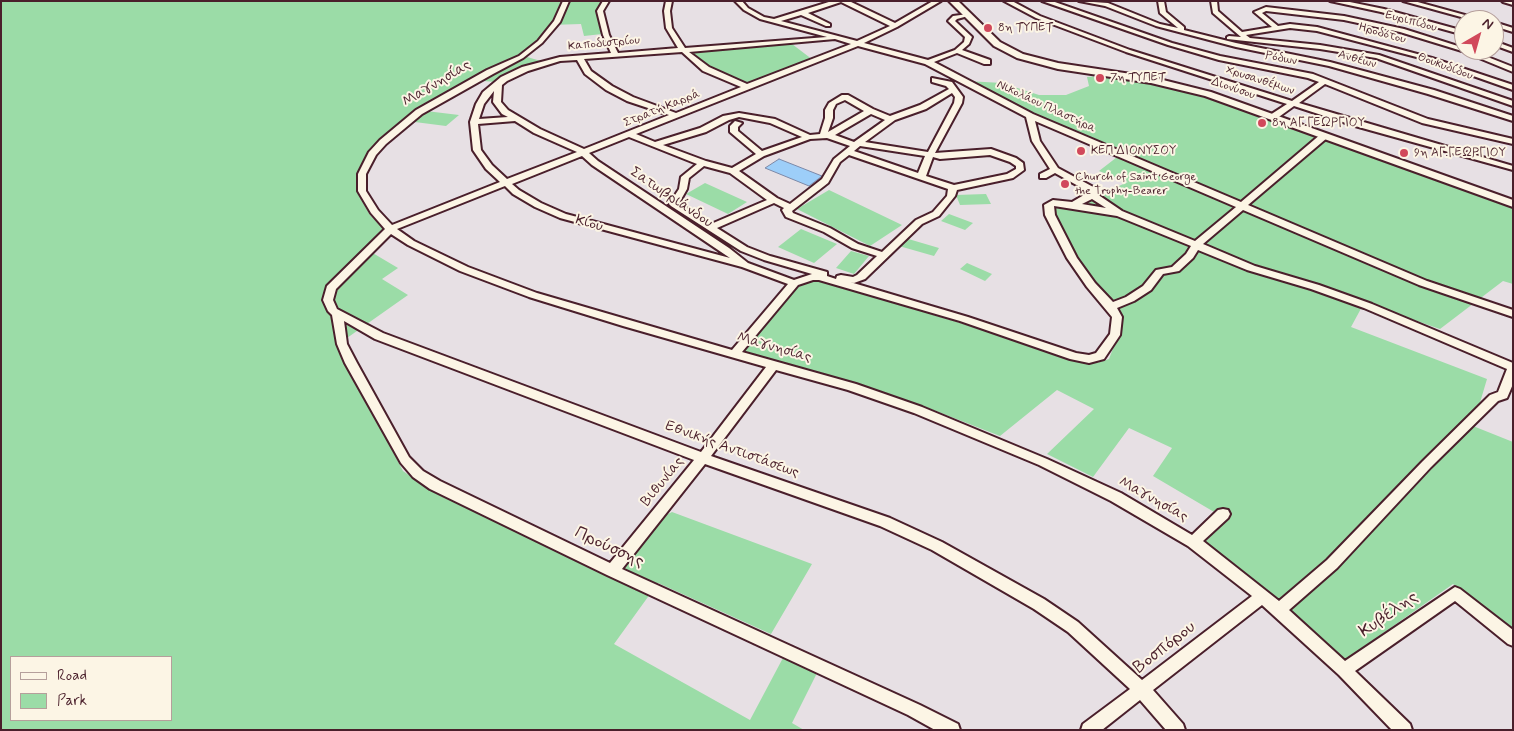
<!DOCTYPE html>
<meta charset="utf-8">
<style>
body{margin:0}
#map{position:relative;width:1514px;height:731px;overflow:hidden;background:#e7e0e4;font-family:Mynerve,sans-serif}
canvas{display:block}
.frame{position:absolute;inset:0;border:2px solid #4a1f2b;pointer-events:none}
.legend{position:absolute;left:10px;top:656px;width:162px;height:65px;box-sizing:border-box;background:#fcf5e5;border:1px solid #b59f9b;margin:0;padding:6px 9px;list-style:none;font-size:15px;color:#4a1f2b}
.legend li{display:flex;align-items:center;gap:10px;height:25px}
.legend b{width:25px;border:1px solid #b59f9b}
.north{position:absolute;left:1454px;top:10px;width:50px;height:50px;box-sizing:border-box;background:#fcf5e5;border:1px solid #b59f9b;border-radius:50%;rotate:38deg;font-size:14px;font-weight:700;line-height:20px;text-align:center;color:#4a1f2b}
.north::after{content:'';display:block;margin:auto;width:18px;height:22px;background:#d1495b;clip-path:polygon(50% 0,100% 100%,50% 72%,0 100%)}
</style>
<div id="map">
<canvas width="1514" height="731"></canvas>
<div class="frame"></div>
<ul class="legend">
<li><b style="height:6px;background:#fcf5e5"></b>Road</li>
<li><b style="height:14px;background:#9bdca7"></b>Park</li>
</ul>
<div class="north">N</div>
</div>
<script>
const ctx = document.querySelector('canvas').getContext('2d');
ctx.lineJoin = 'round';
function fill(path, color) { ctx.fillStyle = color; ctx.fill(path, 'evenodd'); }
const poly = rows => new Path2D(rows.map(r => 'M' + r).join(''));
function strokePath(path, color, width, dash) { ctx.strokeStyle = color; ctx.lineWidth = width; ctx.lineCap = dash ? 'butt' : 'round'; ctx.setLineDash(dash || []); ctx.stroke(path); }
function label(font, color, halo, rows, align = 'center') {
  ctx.font = font + ' Mynerve,sans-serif'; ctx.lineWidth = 4; ctx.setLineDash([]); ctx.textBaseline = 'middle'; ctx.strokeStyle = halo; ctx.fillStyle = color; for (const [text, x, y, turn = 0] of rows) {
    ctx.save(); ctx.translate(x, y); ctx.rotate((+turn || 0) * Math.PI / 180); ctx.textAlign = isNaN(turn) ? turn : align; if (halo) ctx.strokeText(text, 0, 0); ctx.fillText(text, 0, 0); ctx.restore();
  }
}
fill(poly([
 [1,1,603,1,598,10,598,16,602,34,584,36,581,24,550,25,542,33,544,36,520,55,541,61,520,68,496,82,471,80,426,111,459,115,446,126,407,121,362,166,357,182,359,196,370,215,387,232,371,252,398,268,382,279,408,295,347,338,337,344,403,471,432,491,612,578,666,515,672,512,812,564,771,634,658,583,614,644,750,720,784,656,818,671,792,723,804,730,1,730],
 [11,657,171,657,171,720,11,720],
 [792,44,813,60,749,85,704,64,689,51],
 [1102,76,1161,84,1210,98,1513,208,1513,284,1503,281,1440,329,1364,303,1351,327,1487,379,1473,426,1513,442,1513,633,1453,584,1342,662,1204,543,1226,519,1153,476,1172,448,1129,428,1093,477,1047,454,1094,409,1057,390,1000,436,923,406,741,350,794,288,803,281,813,278,1078,359,1096,363,1109,359,1122,325,1118,311,1082,270,1051,209,1052,204,1073,206,1128,182,1099,171,1121,154,1034,116,967,81,1002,83,1039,95,1066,95,1089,86,1087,77],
 [705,183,747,202,728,214,686,194],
 [829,190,902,225,870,246,797,209],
 [986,194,991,204,960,205,956,195],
 [949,214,973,223,965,230,941,221],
 [801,229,837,244,814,263,778,247],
 [905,238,939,248,934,256,899,246],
 [851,251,869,256,854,274,836,268],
 [967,263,992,274,985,281,960,269]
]), '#9bdca7');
const water = poly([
 [779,159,822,176,809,186,765,168,779,159]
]);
fill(water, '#9dcef9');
strokePath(water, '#7c88a7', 1);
const minor = poly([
 [563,1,569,1,560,22,542,43,523,58,493,74,422,114,386,144,376,155,366,174,366,191,378,210,392,225,500,182,486,169,473,150,470,122,476,104,483,92,501,77,522,67,560,57,611,53,603,35,597,11,603,1,609,1,603,11,609,35,618,53,678,48,666,28,664,11,666,1,672,1,670,11,672,28,685,48,827,37,760,19,744,10,735,1,742,1,748,8,764,17,774,19,832,1,849,1,895,23,933,1,941,1,897,27,864,43,928,60,955,50,964,42,965,37,948,21,953,16,968,14,968,16,957,19,955,21,972,37,969,44,962,50,990,60,990,64,984,64,957,53,934,62,1033,114,1241,202,1321,134,1327,134,1327,138,1248,205,1427,281,1513,310,1513,317,1419,285,1243,210,1203,244,1255,266,1319,285,1372,304,1513,363,1513,384,1507,398,1498,401,1431,467,1337,568,1289,610,1345,661,1455,587,1460,589,1513,630,1513,646,1508,644,1455,601,1355,671,1410,724,1412,730,1392,730,1339,675,1262,605,1153,690,1183,724,1185,730,1166,730,1140,700,1102,730,1081,730,1083,724,1130,689,1068,632,1034,609,932,550,880,526,705,464,622,569,920,705,958,724,960,730,935,730,908,715,607,575,430,489,413,477,401,463,345,363,337,344,332,315,328,311,323,300,327,286,385,229,371,213,358,191,358,174,369,152,380,140,416,110,487,70,519,56,538,41,554,21,563,1],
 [841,2,890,26,857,41,781,21,801,15,826,26,830,26,830,24,808,13,841,2],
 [835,39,851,44,747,84,709,67,689,52,835,39],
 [858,46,925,64,1026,117,1032,141,1050,169,1040,174,1040,178,1046,178,1055,173,1089,192,1072,202,1053,200,1044,205,1045,215,1067,258,1087,287,1112,317,1110,334,1096,353,1089,355,1076,353,968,317,850,282,854,283,865,279,922,224,939,216,955,196,957,190,1013,178,1024,170,1023,163,1016,158,991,149,935,153,962,103,963,97,952,82,932,78,932,82,946,86,949,89,920,105,890,116,873,109,848,95,842,95,829,103,825,110,825,118,820,134,810,135,775,119,739,113,723,116,700,128,655,142,636,134,858,46],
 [682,52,703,71,741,87,676,113,633,97,612,86,591,71,584,59,682,52],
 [577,60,585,74,606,90,627,101,669,115,584,149,540,129,508,110,501,102,502,85,507,81,528,71,560,61,577,60],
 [494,91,493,102,502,114,508,117,479,119,484,104,494,91],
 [952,93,955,97,954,103,928,152,865,142,895,120,926,109,952,93],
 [845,100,864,111,828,132,833,118,833,110,836,104,845,100],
 [871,114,885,120,854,142,835,135,871,114],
 [739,117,770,123,802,137,762,151,738,131,738,127,742,123,735,121,730,126,730,132,756,154,732,168,706,161,663,145,706,132,729,120,739,117],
 [515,121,534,133,577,152,507,179,492,165,481,150,478,124,515,121],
 [1035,121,1236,207,1195,241,1122,211,1097,194,1097,189,1058,168,1040,141,1035,121],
 [629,137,697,164,681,177,679,189,669,204,671,206,741,251,764,260,812,274,794,280,748,263,729,248,598,161,589,153,629,137],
 [827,138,850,146,834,159,822,179,790,204,777,198,739,171,764,156,810,139,827,138],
 [860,146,925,156,918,173,854,151,860,146],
 [849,155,948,189,947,196,933,212,916,220,882,252,858,244,830,228,793,213,792,211,828,183,840,162,849,155],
 [990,155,1010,162,1016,166,1016,169,1007,174,954,185,926,176,933,157,940,159,990,155],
 [582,156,592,165,730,258,566,214,541,203,519,190,512,184,582,156],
 [704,166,730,173,767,200,711,224,679,203,687,189,689,178,704,166],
 [505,186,513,194,535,207,560,218,742,267,788,284,732,350,537,293,468,267,414,241,397,229,505,186],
 [1092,199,1106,208,1082,204,1092,199],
 [774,203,784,208,782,210,786,217,824,232,852,248,877,256,857,275,853,277,841,275,837,276,836,279,827,276,827,272,770,256,747,247,717,228,774,203],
 [1054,206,1117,216,1191,246,1186,254,1172,267,1156,270,1143,286,1126,297,1113,302,1095,283,1077,258,1055,215,1054,206],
 [391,234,408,245,460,271,529,297,623,326,766,367,701,452,383,333,337,309,333,300,336,289,391,234],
 [1198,250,1247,270,1311,289,1364,308,1507,369,1498,392,1490,395,1423,461,1327,560,1279,601,1203,541,1228,518,1230,514,1228,510,1223,509,1218,510,1192,535,1121,493,1047,459,922,407,856,384,742,352,798,285,813,280,819,280,960,321,1070,359,1089,363,1104,359,1120,335,1122,317,1117,308,1134,301,1151,290,1163,274,1179,271,1193,258,1198,250],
 [344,321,375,339,694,460,610,563,440,481,423,471,409,457,357,363,347,344,344,321],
 [776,370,848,390,914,413,1039,465,1111,501,1188,546,1252,596,1142,680,1078,622,1044,599,942,542,890,518,711,456,776,370],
 [1004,1,1012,1,1040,16,1130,50,1292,101,1319,82,1308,78,1219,60,1168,45,1042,1,1052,1,1172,43,1220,56,1313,74,1428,119,1513,139,1513,144,1422,123,1325,84,1299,103,1513,166,1513,170,1355,126,1294,106,1276,119,1270,119,1270,115,1287,104,1126,52,1036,18,1004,1],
 [1079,1,1108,3,1160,24,1178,28,1160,13,1158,1,1164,1,1166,12,1184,27,1184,30,1236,43,1330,62,1434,90,1513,116,1513,121,1428,94,1329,66,1236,47,1156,26,1105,6,1079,1],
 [1211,1,1217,1,1218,11,1242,32,1272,27,1254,12,1266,7,1344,16,1404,29,1464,48,1464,50,1470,50,1513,67,1513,72,1462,51,1400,32,1344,20,1266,11,1262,13,1278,26,1290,24,1317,27,1432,58,1513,85,1513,90,1428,60,1317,31,1290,28,1246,35,1250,38,1320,45,1379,55,1513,101,1513,106,1376,58,1320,49,1227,39,1227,37,1229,36,1241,37,1213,13,1211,1],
 [1330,1,1345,1,1384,9,1464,31,1464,35,1381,12,1330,1],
 [1403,1,1414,1,1483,20,1472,20,1403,1],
 [1502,1,1513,1,1513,5,1503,2,1502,1],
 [1494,22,1513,28,1513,32,1494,26,1494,22],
 [1494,41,1513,48,1513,52,1494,45,1494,41]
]);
const major = poly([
 [949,1,958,1,1000,42,1023,54,1058,63,1151,77,1211,92,1513,200,1513,207,1205,96,1151,83,1058,69,1017,58,994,46,949,1]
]);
strokePath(minor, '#4a1f2b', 4);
strokePath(major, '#4a1f2b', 4);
fill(minor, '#fcf5e5');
fill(major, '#fcf5e5');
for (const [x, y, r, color] of [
 [988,28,5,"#d1495b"],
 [1100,78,5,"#d1495b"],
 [1262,123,5,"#d1495b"],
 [1081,151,5,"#d1495b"],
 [1404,153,5,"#d1495b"],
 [1065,184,5,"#d1495b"]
]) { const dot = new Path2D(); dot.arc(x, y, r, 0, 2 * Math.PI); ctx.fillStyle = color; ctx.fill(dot); strokePath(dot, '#fcf5e5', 2); }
label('12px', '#4a1f2b', '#fcf5e5', [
 ["Ευριπίδου",1411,22,15],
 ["Ηροδότου",1382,34,16],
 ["Καποδιστρίου",604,44,-5],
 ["Ρόδων",1281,59,11],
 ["Ανθέων",1357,60,16],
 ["Θουκυδίδου",1445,67,20],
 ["Χρυσανθέμων",1260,81,18],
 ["Διονύσου",1233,89,19],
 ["Νικολάου Πλαστήρα",1046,107,25],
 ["Στρατή Καρρά",662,109,-22]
]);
label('12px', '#4a1f2b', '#fcf5e5', [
 ["8η ΤΥΠΕΤ",998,28],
 ["7η ΤΥΠΕΤ",1110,78],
 ["8η ΑΓ.ΓΕΩΡΓΙΟΥ",1272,123],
 ["ΚΕΠ ΔΙΟΝΥΣΟΥ",1091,151],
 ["9η ΑΓ.ΓΕΩΡΓΙΟΥ",1414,153],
 ["Church of Saint George",1075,177],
 ["the Trophy-Bearer",1075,191]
], 'left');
label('15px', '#4a1f2b', '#fcf5e5', [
 ["Μαγνησίας",437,84,-31],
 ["Σατωβριάνδου",671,198,34],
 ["Κίου",589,224,16],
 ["Μαγνησίας",774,348,16],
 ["Εθνικής Αντιστάσεως",732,450,20],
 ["Βιθυνίας",663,482,-51],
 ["Μαγνησίας",1153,500,29]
]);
label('18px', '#4a1f2b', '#fcf5e5', [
 ["Προύσσης",609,548,25],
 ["Κυβέλης",1389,615,-35],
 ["Βοσπόρου",1165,648,-38]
]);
</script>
